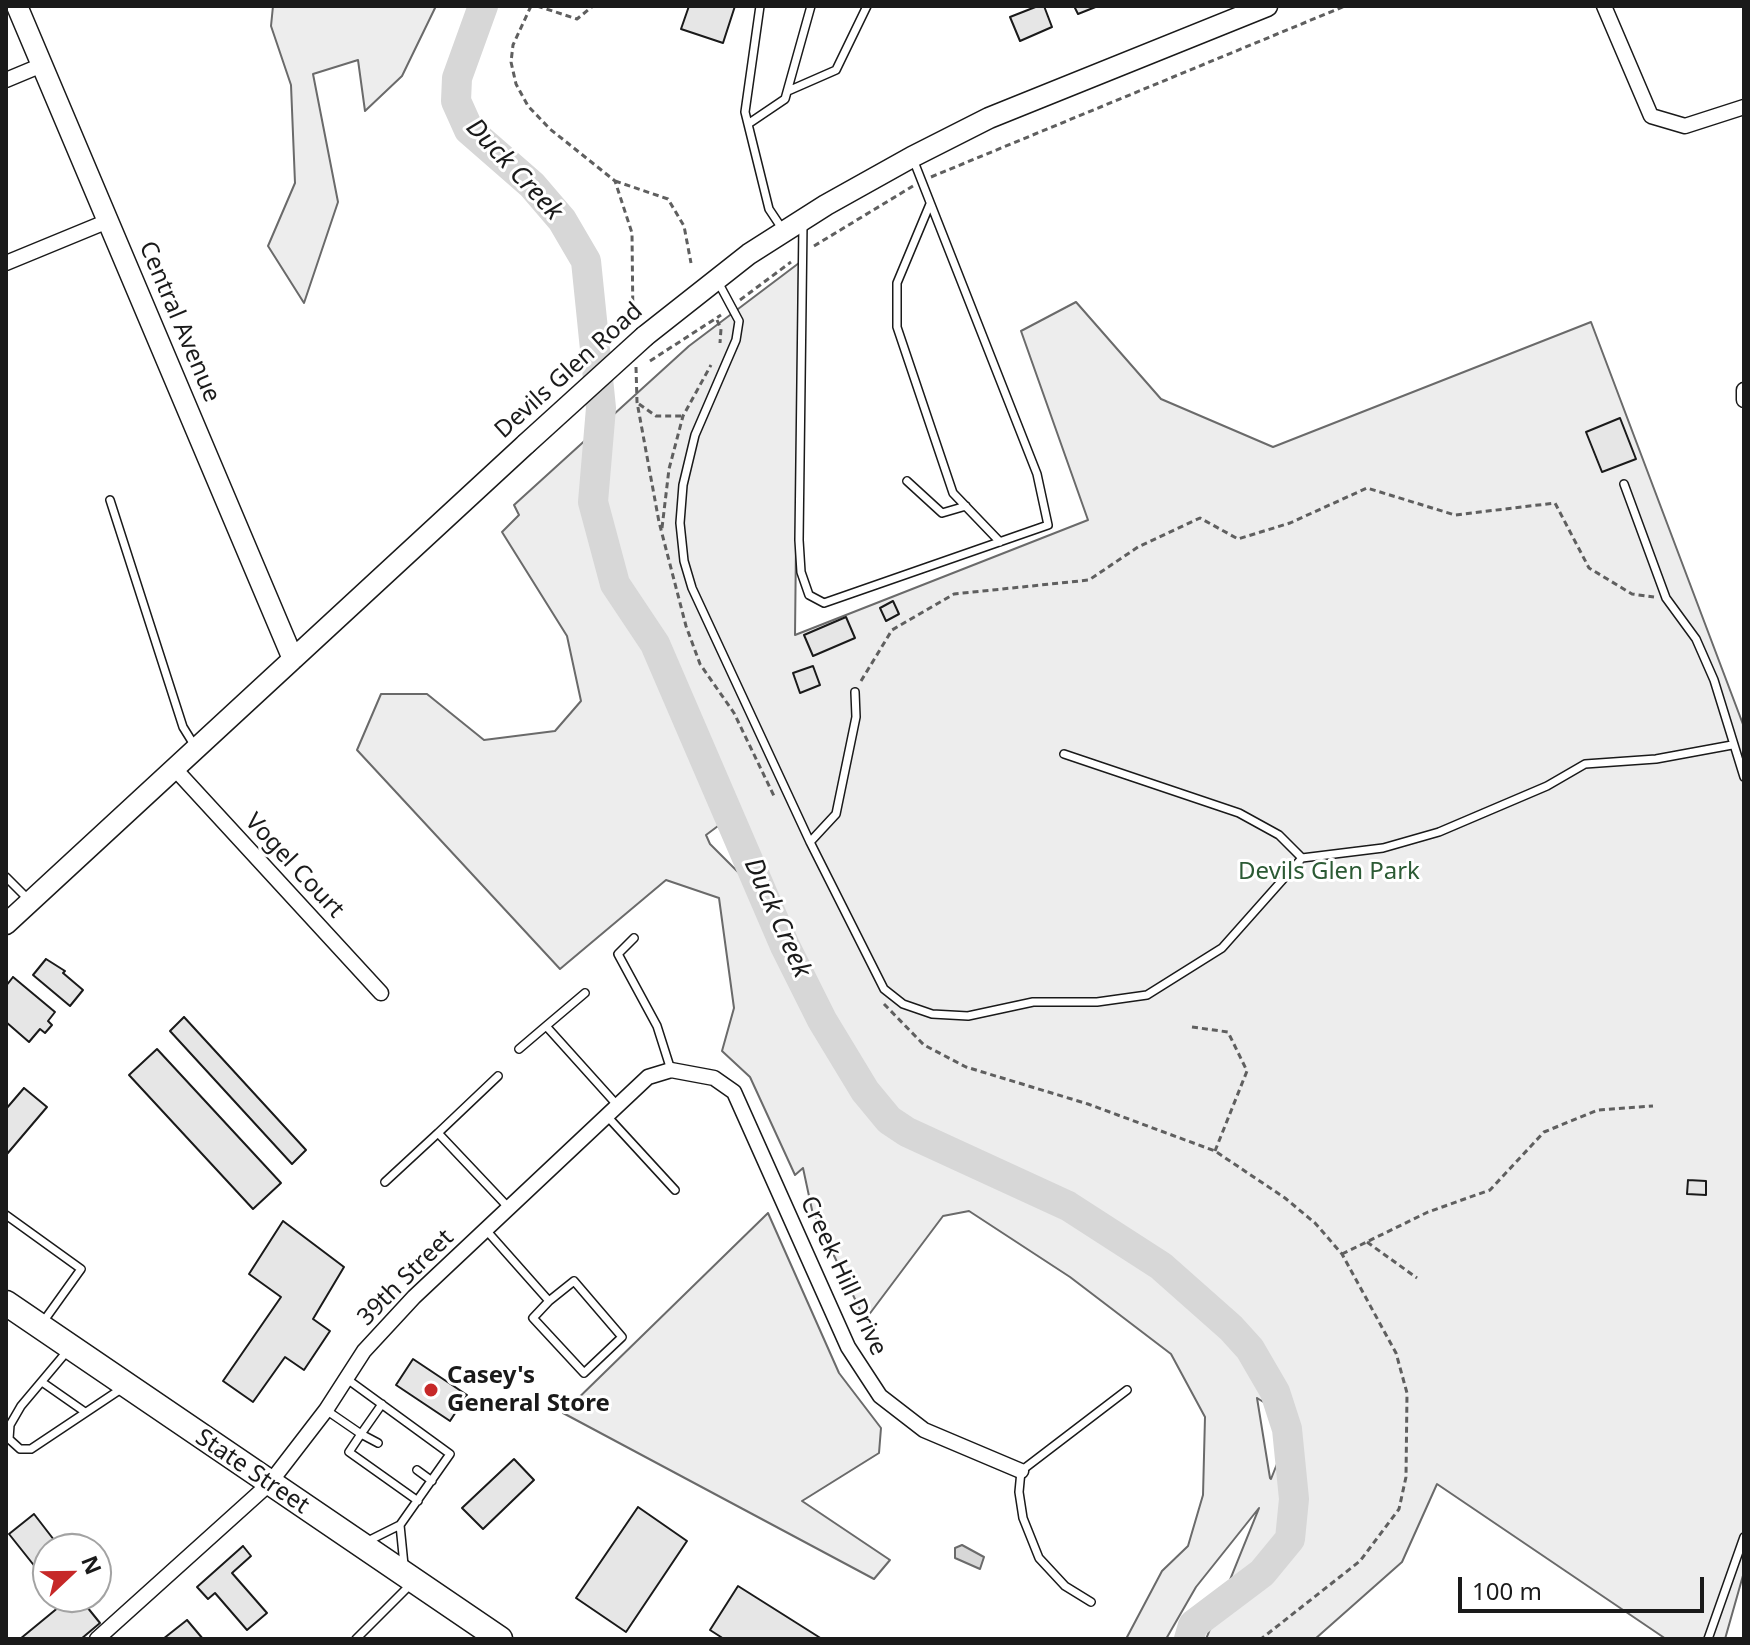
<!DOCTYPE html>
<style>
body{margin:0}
#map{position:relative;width:1750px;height:1645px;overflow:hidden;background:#fff;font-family:"Noto Sans",sans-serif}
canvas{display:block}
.frame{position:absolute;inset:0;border:8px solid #1a1a1a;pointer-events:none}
.north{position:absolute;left:32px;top:1533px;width:80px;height:80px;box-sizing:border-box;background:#fff;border:2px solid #a3a3a3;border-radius:50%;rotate:68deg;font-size:22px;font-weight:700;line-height:32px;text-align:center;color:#1a1a1a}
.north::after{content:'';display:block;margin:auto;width:28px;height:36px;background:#c62828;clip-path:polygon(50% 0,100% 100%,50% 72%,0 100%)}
.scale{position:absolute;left:1458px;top:1577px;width:246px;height:36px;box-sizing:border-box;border:4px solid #1a1a1a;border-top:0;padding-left:10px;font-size:24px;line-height:28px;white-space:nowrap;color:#1a1a1a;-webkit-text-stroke:6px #fff;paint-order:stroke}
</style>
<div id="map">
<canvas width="1750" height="1645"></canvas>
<div class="frame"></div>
<div class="north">N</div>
<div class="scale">100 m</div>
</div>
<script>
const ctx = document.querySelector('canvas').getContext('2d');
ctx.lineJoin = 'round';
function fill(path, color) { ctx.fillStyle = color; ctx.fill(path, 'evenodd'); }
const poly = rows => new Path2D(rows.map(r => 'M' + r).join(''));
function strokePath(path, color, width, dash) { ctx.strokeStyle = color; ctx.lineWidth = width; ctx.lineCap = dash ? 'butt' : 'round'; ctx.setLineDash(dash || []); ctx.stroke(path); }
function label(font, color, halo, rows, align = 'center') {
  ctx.font = font + ' "Noto Sans",sans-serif'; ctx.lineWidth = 6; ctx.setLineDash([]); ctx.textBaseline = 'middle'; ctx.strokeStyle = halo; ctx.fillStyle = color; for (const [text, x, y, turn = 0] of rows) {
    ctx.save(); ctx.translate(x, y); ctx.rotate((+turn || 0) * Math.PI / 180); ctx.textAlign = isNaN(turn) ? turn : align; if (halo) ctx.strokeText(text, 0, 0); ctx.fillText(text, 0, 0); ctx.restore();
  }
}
const built = poly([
 [273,6,436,6,402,76,365,111,358,60,313,74,338,202,304,303,268,246,295,183,291,85,271,26,273,6],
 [799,263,795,635,1088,520,1021,331,1076,302,1161,399,1273,447,1591,322,1744,727,1744,1572,1725,1639,1666,1639,1437,1484,1402,1562,1315,1639,1206,1639,1259,1508,1196,1587,1166,1639,1126,1639,1162,1571,1188,1546,1203,1495,1205,1417,1171,1354,1070,1277,969,1211,943,1216,865,1320,812,1210,803,1168,795,1175,750,1077,722,1051,734,1008,719,898,666,880,560,969,357,750,381,694,427,694,484,740,555,731,581,701,567,636,502,532,519,515,514,505,689,346,799,263],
 [718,826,765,900,761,914,742,876,710,844,706,835,718,826],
 [1257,1398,1294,1421,1271,1479,1270,1478,1257,1398],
 [768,1213,839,1373,881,1428,879,1453,802,1501,890,1560,874,1579,563,1413,768,1213]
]);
fill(built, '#ededed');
strokePath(built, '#6a6a6a', 2);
const water = poly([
 [962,1545,984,1557,980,1569,955,1558,955,1548,962,1545]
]);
fill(water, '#d7d7d7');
strokePath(water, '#6a6a6a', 2);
strokePath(poly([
 [483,6,457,78,456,101,469,130,532,185,562,220,586,261,601,408,593,502,615,584,655,644,785,946,822,1020,865,1091,889,1120,907,1132,1068,1206,1161,1266,1231,1328,1250,1349,1275,1392,1287,1429,1294,1499,1290,1539,1262,1573,1193,1625,1189,1639]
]), '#d7d7d7', 30);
const building = poly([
 [689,6,735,6,723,43,681,29,689,6],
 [1038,6,1044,6,1052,27,1020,41,1010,17,1038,6],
 [1074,6,1098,6,1078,14,1074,6],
 [1620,418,1636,459,1602,472,1586,432,1620,418],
 [893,601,899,614,886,621,880,608,893,601],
 [846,617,855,638,813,656,804,635,846,617],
 [813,666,820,685,800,693,793,673,813,666],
 [46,959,65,971,63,973,83,990,70,1006,33,975,46,959],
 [13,977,55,1012,48,1021,52,1025,45,1033,40,1029,29,1042,6,1022,6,986,13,977],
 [184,1017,306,1150,292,1164,170,1031,184,1017],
 [157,1049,281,1183,253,1209,129,1075,157,1049],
 [24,1088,47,1107,7,1154,6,1109,24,1088],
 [1688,1180,1706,1181,1706,1195,1687,1194,1688,1180],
 [283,1221,344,1267,313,1319,330,1331,304,1370,285,1357,253,1402,223,1381,281,1297,249,1274,283,1221],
 [413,1359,467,1395,450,1421,396,1385,413,1359],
 [514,1459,534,1480,483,1529,462,1508,514,1459],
 [638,1507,687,1541,626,1632,576,1598,638,1507],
 [34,1514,61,1549,48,1549,48,1583,9,1534,34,1514],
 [243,1546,251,1556,232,1573,267,1613,247,1630,215,1593,208,1599,197,1587,243,1546],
 [738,1586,822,1639,724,1639,710,1630,738,1586],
 [71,1597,79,1597,100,1623,81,1639,20,1639,71,1597],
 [187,1620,203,1639,163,1639,187,1620]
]);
fill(building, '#e6e6e6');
strokePath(building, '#1a1a1a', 2);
const lane = poly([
 [760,6,745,112,769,209,783,230],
 [788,91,836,70,867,6],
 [748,124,785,99,811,6],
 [930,204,897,283,897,327,953,493,1000,542],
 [803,223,799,540,801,572,809,595,824,603,1048,525,1037,474,913,159],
 [717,280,739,321,736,340,695,435,683,485,680,523,684,561,692,588,810,842,884,989,903,1004,932,1014,968,1016,1033,1002,1097,1002,1147,995,1222,948,1302,858,1383,848,1439,832,1547,786,1585,764,1656,759,1732,745],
 [907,481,942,513,966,506],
 [1624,484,1666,598,1696,639,1714,680,1744,777],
 [110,500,183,727,196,748],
 [1064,754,1239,813,1279,835,1302,858],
 [810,842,836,814,856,717,855,692],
 [6,877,30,901],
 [634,938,618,954,657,1026,671,1070],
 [585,993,546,1026,618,1106],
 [519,1049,546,1026],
 [498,1076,438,1133,508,1207],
 [607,1116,675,1190],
 [385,1182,438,1133],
 [6,1215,81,1269,43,1322],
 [486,1230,549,1301,574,1281,622,1337,584,1373,533,1318,549,1301],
 [69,1349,21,1406,10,1425,9,1439,20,1449,31,1449,124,1387],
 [347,1379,450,1454,400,1525],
 [42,1382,85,1412],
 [326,1410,361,1434,382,1404],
 [378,1443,361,1434,349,1452,418,1501],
 [417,1470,432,1481],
 [366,1542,400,1525,404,1565],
 [1091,1602,1065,1586,1039,1558,1023,1518,1019,1492,1021,1471,1127,1390],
 [356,1639,411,1584],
 [1708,1639,1744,1537]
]);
const street = poly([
 [1604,6,1651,116,1685,126,1744,107],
 [6,80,42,65],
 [6,263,108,221],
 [1744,390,1744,400],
 [175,769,381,993],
 [97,1639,269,1484,326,1410,364,1351,414,1297,648,1077,671,1070,714,1078,734,1092,848,1347,880,1396,924,1430,1021,1471]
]);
const secondary = poly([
 [17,6,293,659],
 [645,336,749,254,826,205,912,157,989,118,1267,6],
 [6,924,526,444]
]);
const primary = poly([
 [6,1303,500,1639]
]);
strokePath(lane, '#1a1a1a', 10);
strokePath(street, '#1a1a1a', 17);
strokePath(secondary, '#1a1a1a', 23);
strokePath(primary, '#1a1a1a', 27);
strokePath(poly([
 [531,6,513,45,511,62,516,84,528,106,550,129,615,181,632,233,633,324],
 [537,6,577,19,593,6],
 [931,177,1345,6],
 [615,181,668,199,684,226,691,263],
 [814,246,913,186],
 [740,300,791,262],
 [717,320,721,329,720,343],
 [650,361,721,315],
 [636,367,637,402,659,522,686,626,700,664,734,713,774,796],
 [639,404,656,416,683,416],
 [662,528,669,469,683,416,711,365],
 [861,681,892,630,954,594,1089,580,1138,547,1200,518,1238,539,1290,523,1367,488,1455,515,1555,503,1589,568,1632,594,1654,597],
 [884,1004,924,1045,966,1067,1088,1104,1215,1151,1285,1198,1315,1223,1342,1254,1396,1353,1407,1393,1406,1477,1399,1509,1360,1561,1261,1639],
 [1192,1027,1228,1032,1247,1071,1215,1151],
 [1367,1242,1417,1278],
 [1342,1254,1428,1212,1490,1190,1544,1132,1598,1110,1653,1106]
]), '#5f5f5f', 3, [6, 4]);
strokePath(lane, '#fff', 7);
strokePath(street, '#fff', 14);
strokePath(secondary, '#fff', 20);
strokePath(primary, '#fff', 24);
const secondaryBridge = poly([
 [526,444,645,336]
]);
strokePath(secondaryBridge, '#1a1a1a', 23, []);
strokePath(secondaryBridge, '#fff', 20);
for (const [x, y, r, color] of [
 [431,1390,8,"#c62828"]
]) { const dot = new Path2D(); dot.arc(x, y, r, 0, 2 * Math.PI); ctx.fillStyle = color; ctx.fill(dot); strokePath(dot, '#fff', 3); }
label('24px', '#1a1a1a', '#fff', [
 ["Central Avenue",179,322,67],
 ["Devils Glen Road",569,371,-42],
 ["Vogel Court",294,866,47],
 ["Creek Hill Drive",843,1276,65],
 ["39th Street",406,1278,-45],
 ["State Street",252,1472,34]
]);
label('24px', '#2b5a34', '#fff', [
 ["Devils Glen Park",1329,872]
]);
label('bold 24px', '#1a1a1a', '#fff', [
 ["Casey's",447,1376],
 ["General Store",447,1404]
], 'left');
label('italic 26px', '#1a1a1a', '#fff', [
 ["Duck Creek",514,170,47],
 ["Duck Creek",777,918,66]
]);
</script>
